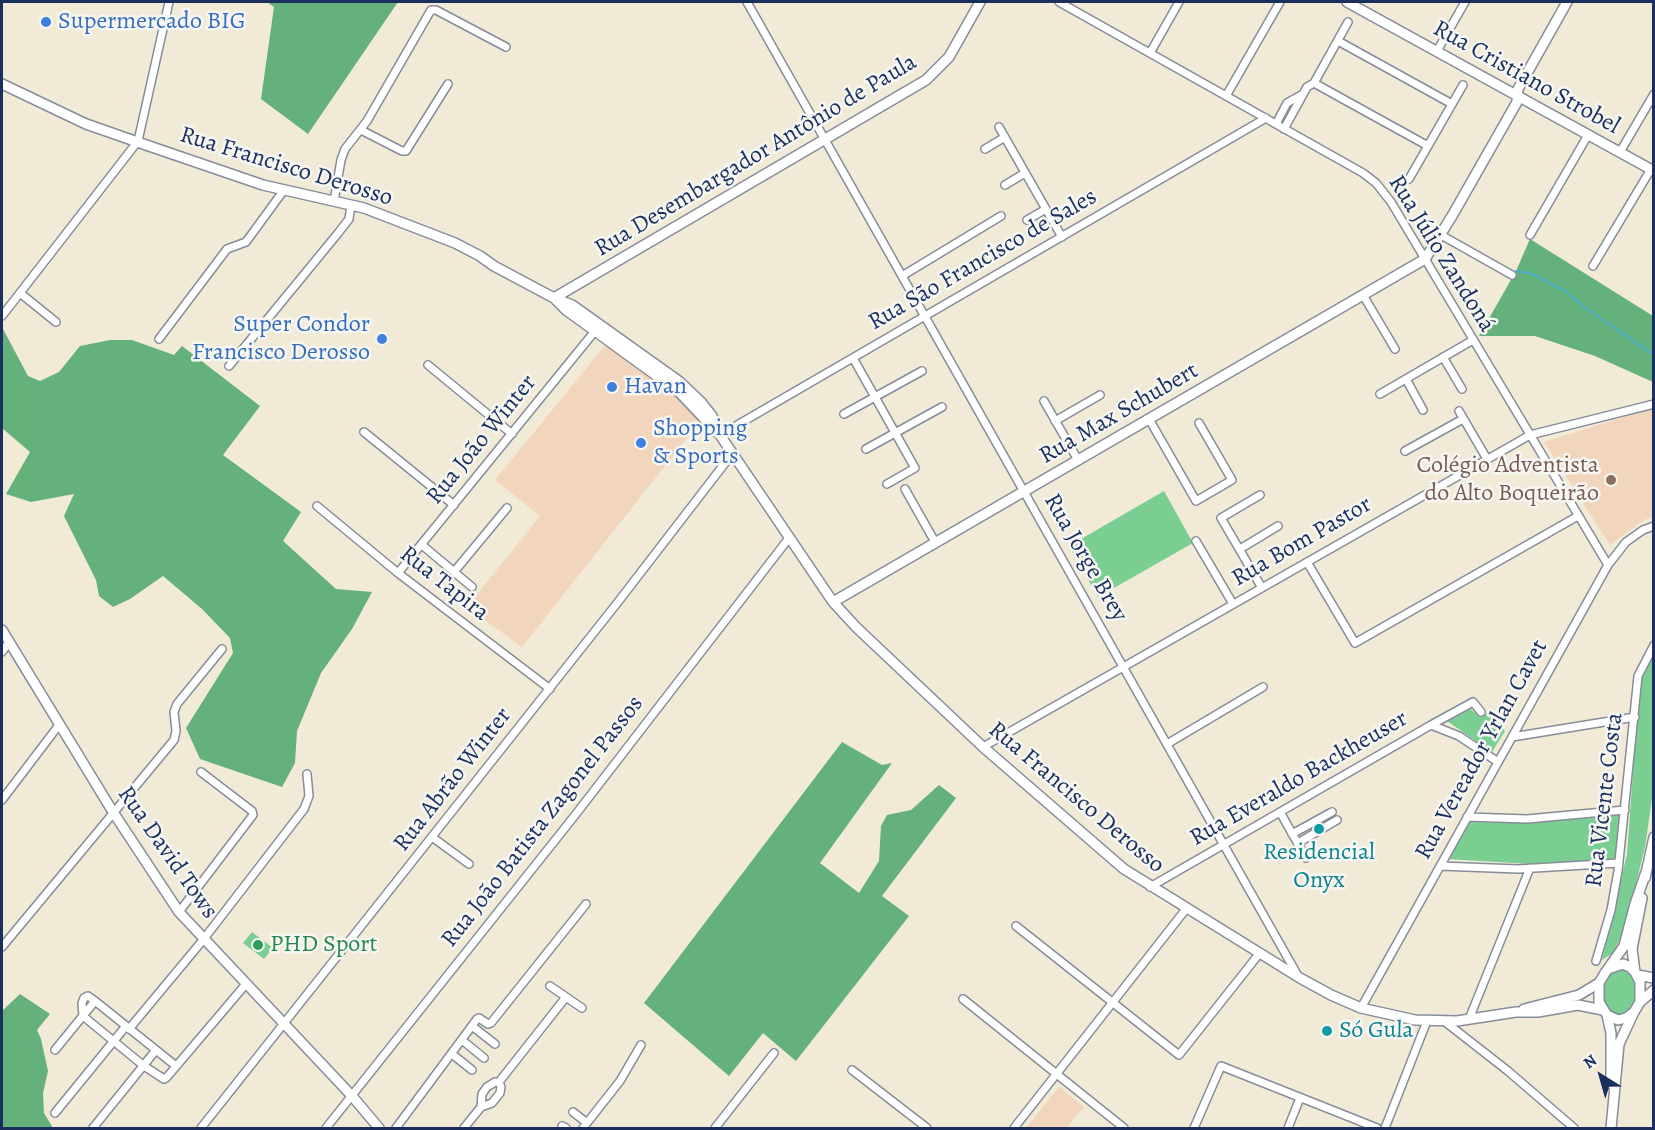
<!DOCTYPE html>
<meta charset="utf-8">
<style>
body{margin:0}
#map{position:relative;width:1655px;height:1130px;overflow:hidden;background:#f1ead7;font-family:Alegreya,serif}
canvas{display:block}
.frame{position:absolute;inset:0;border:3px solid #1b2f5e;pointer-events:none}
.north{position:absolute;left:1571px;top:1046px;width:60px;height:60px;-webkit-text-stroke:4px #f6f6f2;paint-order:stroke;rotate:323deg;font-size:16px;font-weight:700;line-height:24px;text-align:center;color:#1b2f5e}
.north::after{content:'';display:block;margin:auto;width:21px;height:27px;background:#1b2f5e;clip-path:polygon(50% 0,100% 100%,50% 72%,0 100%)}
</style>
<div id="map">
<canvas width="1655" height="1130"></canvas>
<div class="frame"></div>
<div class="north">N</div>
</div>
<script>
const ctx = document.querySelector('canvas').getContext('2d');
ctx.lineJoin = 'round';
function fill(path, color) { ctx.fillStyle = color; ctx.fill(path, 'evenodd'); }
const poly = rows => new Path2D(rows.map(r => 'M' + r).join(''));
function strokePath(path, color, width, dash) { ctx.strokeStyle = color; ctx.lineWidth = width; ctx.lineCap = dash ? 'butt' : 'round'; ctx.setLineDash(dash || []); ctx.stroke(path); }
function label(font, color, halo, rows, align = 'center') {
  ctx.font = font + ' Alegreya,serif'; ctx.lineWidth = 5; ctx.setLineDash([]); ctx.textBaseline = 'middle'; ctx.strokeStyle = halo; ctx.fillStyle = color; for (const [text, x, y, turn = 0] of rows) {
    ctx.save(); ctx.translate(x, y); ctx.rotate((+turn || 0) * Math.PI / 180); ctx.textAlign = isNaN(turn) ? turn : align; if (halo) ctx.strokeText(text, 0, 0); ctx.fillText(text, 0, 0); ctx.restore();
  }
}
fill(poly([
 [607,343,681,398,702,419,522,647,467,607,540,516,495,480],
 [1653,408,1653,517,1644,520,1610,545,1544,442],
 [1059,1087,1084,1107,1066,1128,1026,1128]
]), '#f2d5bd');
fill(poly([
 [1164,491,1193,543,1098,597,1069,546],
 [1653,655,1654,785,1645,847,1624,932,1613,953,1602,960,1627,854,1639,691,1642,679],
 [1471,709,1480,717,1490,711,1505,731,1492,752,1447,721],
 [1620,814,1616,860,1529,864,1447,859,1468,822,1527,823],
 [252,932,273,948,264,959,243,943],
 [1620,968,1630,972,1636,984,1637,998,1634,1007,1629,1012,1622,1015,1615,1014,1606,1006,1602,986,1608,974]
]), '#7bce91');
fill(poly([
 [267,2,398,2,308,134,261,99,274,7],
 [1530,239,1653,316,1653,382,1595,356,1535,336,1479,336,1516,271],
 [2,327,28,376,40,381,59,372,80,346,110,340,132,340,174,355,182,346,260,406,223,455,301,512,283,541,336,589,372,592,352,629,321,673,297,731,295,763,282,787,200,759,186,728,233,653,230,638,202,609,163,576,130,599,113,607,99,596,96,580,64,516,74,494,31,502,6,494,30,452,2,428],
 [842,742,882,765,892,763,820,863,859,893,879,861,881,826,887,815,911,810,939,785,956,798,882,896,909,916,796,1061,763,1033,729,1076,644,1003],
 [20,994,50,1014,37,1030,41,1039,48,1071,43,1093,44,1113,53,1128,2,1128,2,1011]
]), '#64b17b');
strokePath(poly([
 [1516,271,1530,273,1565,291,1583,306,1654,355]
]), '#4eadcc', 2);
const street = poly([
 [747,2,1298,976],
 [1059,2,1363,173,1376,183,1391,202,1608,565],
 [1338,41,1452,104],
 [1437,51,1465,2],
 [1150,53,1179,2],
 [1314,83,1428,146],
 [1226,96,1280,2],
 [1276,124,1287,103,1303,94],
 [999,127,1062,237],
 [1284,129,1307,87,1314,83,1348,22],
 [361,130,402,151,406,151,448,84],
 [985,149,1005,137],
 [1620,152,1654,94],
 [1409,179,1463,85],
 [1005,185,1025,173],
 [334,201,341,160,345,149,367,121,431,10,436,10,506,47],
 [1027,220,1046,209],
 [1441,235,1512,275],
 [1530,235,1588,135],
 [1593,266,1651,169],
 [902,276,1001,216],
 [20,293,56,322],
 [1363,295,1395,349],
 [2,316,138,141,169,2],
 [159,339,227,249,246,242,284,190],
 [1443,357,1462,389],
 [853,358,915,468,887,484],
 [428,365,512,434],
 [229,366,339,232,349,219,351,205],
 [1406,379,1423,410],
 [1380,394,1473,340],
 [1044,401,1078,460],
 [1459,411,1487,459],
 [844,414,922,371],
 [1149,419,1196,501,1232,480,1199,423],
 [1055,421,1100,395],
 [364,432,454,505],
 [720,435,1266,118],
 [866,449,942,407],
 [1405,451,1463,419],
 [905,489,935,542],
 [1260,495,1221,518,1262,588],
 [317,506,398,573,550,689],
 [1196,541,1233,604],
 [422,545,472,587],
 [1240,549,1278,526],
 [1307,562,1355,643,1578,516],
 [454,572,507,508],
 [398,573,595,331],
 [2,652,9,642],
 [1431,725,1473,702,1481,712],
 [1512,737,1635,717],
 [1167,744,1263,687],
 [983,747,1530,435,1654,404],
 [2,800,59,725],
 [1280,812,1306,858],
 [1467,817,1527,819,1625,810],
 [1292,834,1332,812],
 [432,837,469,864],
 [1298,843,1337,820],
 [1440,866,1518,869,1619,863],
 [1150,887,1431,725,1459,736,1498,762],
 [179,912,253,815,252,811,201,772],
 [1016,926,1179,1055,1259,954],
 [2,947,174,740,176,731,174,712,177,704,222,649],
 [1596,961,1611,910,1618,871,1638,676,1654,645],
 [550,986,582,1008],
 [963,999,1124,1128],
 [1361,1008,1608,565,1626,542,1643,530,1654,526],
 [1469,1019,1530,868],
 [1444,1021,1508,1071,1574,1128],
 [472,1026,495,1044],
 [129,1029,203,940,304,809,309,796,307,774],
 [462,1040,484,1058],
 [55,1050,95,1001],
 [452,1054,472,1070],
 [176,1066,95,1001,88,996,84,998,82,1003,83,1016,144,1066,164,1079,167,1077,246,984],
 [852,1070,927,1128],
 [495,1082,499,1082,501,1087,500,1093,492,1103,481,1107,482,1094,487,1087,495,1082],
 [499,1082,566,997],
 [573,1112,587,1123],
 [55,1113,126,1026],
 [562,1126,566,1128],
 [93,1128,156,1050],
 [201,1128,618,602,732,454],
 [326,1128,576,814,789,538],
 [396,1128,477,1019,479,1018,488,1024,491,1023,586,904],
 [464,1128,481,1107],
 [583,1128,620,1081,641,1045],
 [715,1128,774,1053],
 [1014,1128,1186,909],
 [1194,1128,1221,1066,1377,1128],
 [1288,1128,1300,1098],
 [1385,1128,1427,1021]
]);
const secondary = poly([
 [1347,2,1654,171],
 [2,84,86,124,149,146,263,185,364,208,455,243,480,256,494,266,554,298,572,305,680,382,701,402,712,416,720,435,833,602,856,627,983,747,1124,869,1300,978,1331,995,1361,1008,1415,1020,1457,1021,1516,1012,1538,1012,1578,1005,1603,1010],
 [554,298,926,80,949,57,980,2],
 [556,300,566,310,679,392,718,433],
 [833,602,1425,259,1452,216,1517,102,1518,89,1567,2],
 [2,630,113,812,179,912,352,1096,379,1128],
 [1645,878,1654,837],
 [1608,969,1623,964,1630,967,1635,972,1640,982,1640,1002,1634,1012,1626,1018,1618,1020,1607,1015,1599,1002,1599,983,1605,973,1624,946,1635,904,1646,872],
 [1635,972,1632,949,1642,898],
 [1637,975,1654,978],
 [1640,1002,1654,990],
 [1524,1009,1579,995,1599,983],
 [1607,1015,1611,1033,1611,1084],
 [1611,1128,1619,1044,1633,1014]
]);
strokePath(street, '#868c9a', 10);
strokePath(secondary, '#868c9a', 12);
strokePath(street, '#fff', 7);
strokePath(secondary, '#fff', 9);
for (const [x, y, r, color] of [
 [46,22,6,"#3f7fe0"],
 [382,339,6,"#3f7fe0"],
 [612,387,6,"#3f7fe0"],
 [641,443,6,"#3f7fe0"],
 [1611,480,6,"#8d6e63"],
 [1319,829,6,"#0f9aa8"],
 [258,945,6,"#2e9e5b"],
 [1327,1031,6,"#0f9aa8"]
]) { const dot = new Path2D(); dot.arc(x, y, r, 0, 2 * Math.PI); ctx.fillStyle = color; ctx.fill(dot); strokePath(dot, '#f6f6f2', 2); }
label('24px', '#366cbe', '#f6f6f2', [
 ["Supermercado BIG",58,22],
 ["Super Condor",370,325,"right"],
 ["Francisco Derosso",370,353,"right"],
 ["Havan",624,387],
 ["Shopping",653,429],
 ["& Sports",653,457]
], 'left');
label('24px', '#1b2f5e', '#f6f6f2', [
 ["Rua Cristiano Strobel",1526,78,29],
 ["Rua Desembargador Antônio de Paula",756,156,-31],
 ["Rua Francisco Derosso",286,167,17],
 ["Rua Júlio Zandoná",1441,254,58],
 ["Rua São Francisco de Sales",983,260,-30],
 ["Rua Max Schubert",1119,414,-30],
 ["Rua João Winter",482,440,-51],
 ["Rua Bom Pastor",1302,542,-30],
 ["Rua Jorge Brey",1085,558,60],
 ["Rua Tapira",444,584,38],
 ["Rua Vereador Yrlan Cavet",1482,750,-61],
 ["Rua Everaldo Backheuser",1299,779,-30],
 ["Rua Abrão Winter",453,780,-52],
 ["Rua Francisco Derosso",1076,798,40],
 ["Rua Vicente Costa",1605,800,-83],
 ["Rua João Batista Zagonel Passos",543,822,-52],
 ["Rua David Tows",167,853,55]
]);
label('24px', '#785e54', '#f6f6f2', [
 ["Colégio Adventista",1599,466],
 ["do Alto Boqueirão",1599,494]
], 'right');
label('24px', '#0d838f', '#f6f6f2', [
 ["Residencial",1319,853],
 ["Onyx",1319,881],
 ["Só Gula",1339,1031,"left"]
]);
label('24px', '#27864d', '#f6f6f2', [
 ["PHD Sport",270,945]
], 'left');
</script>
